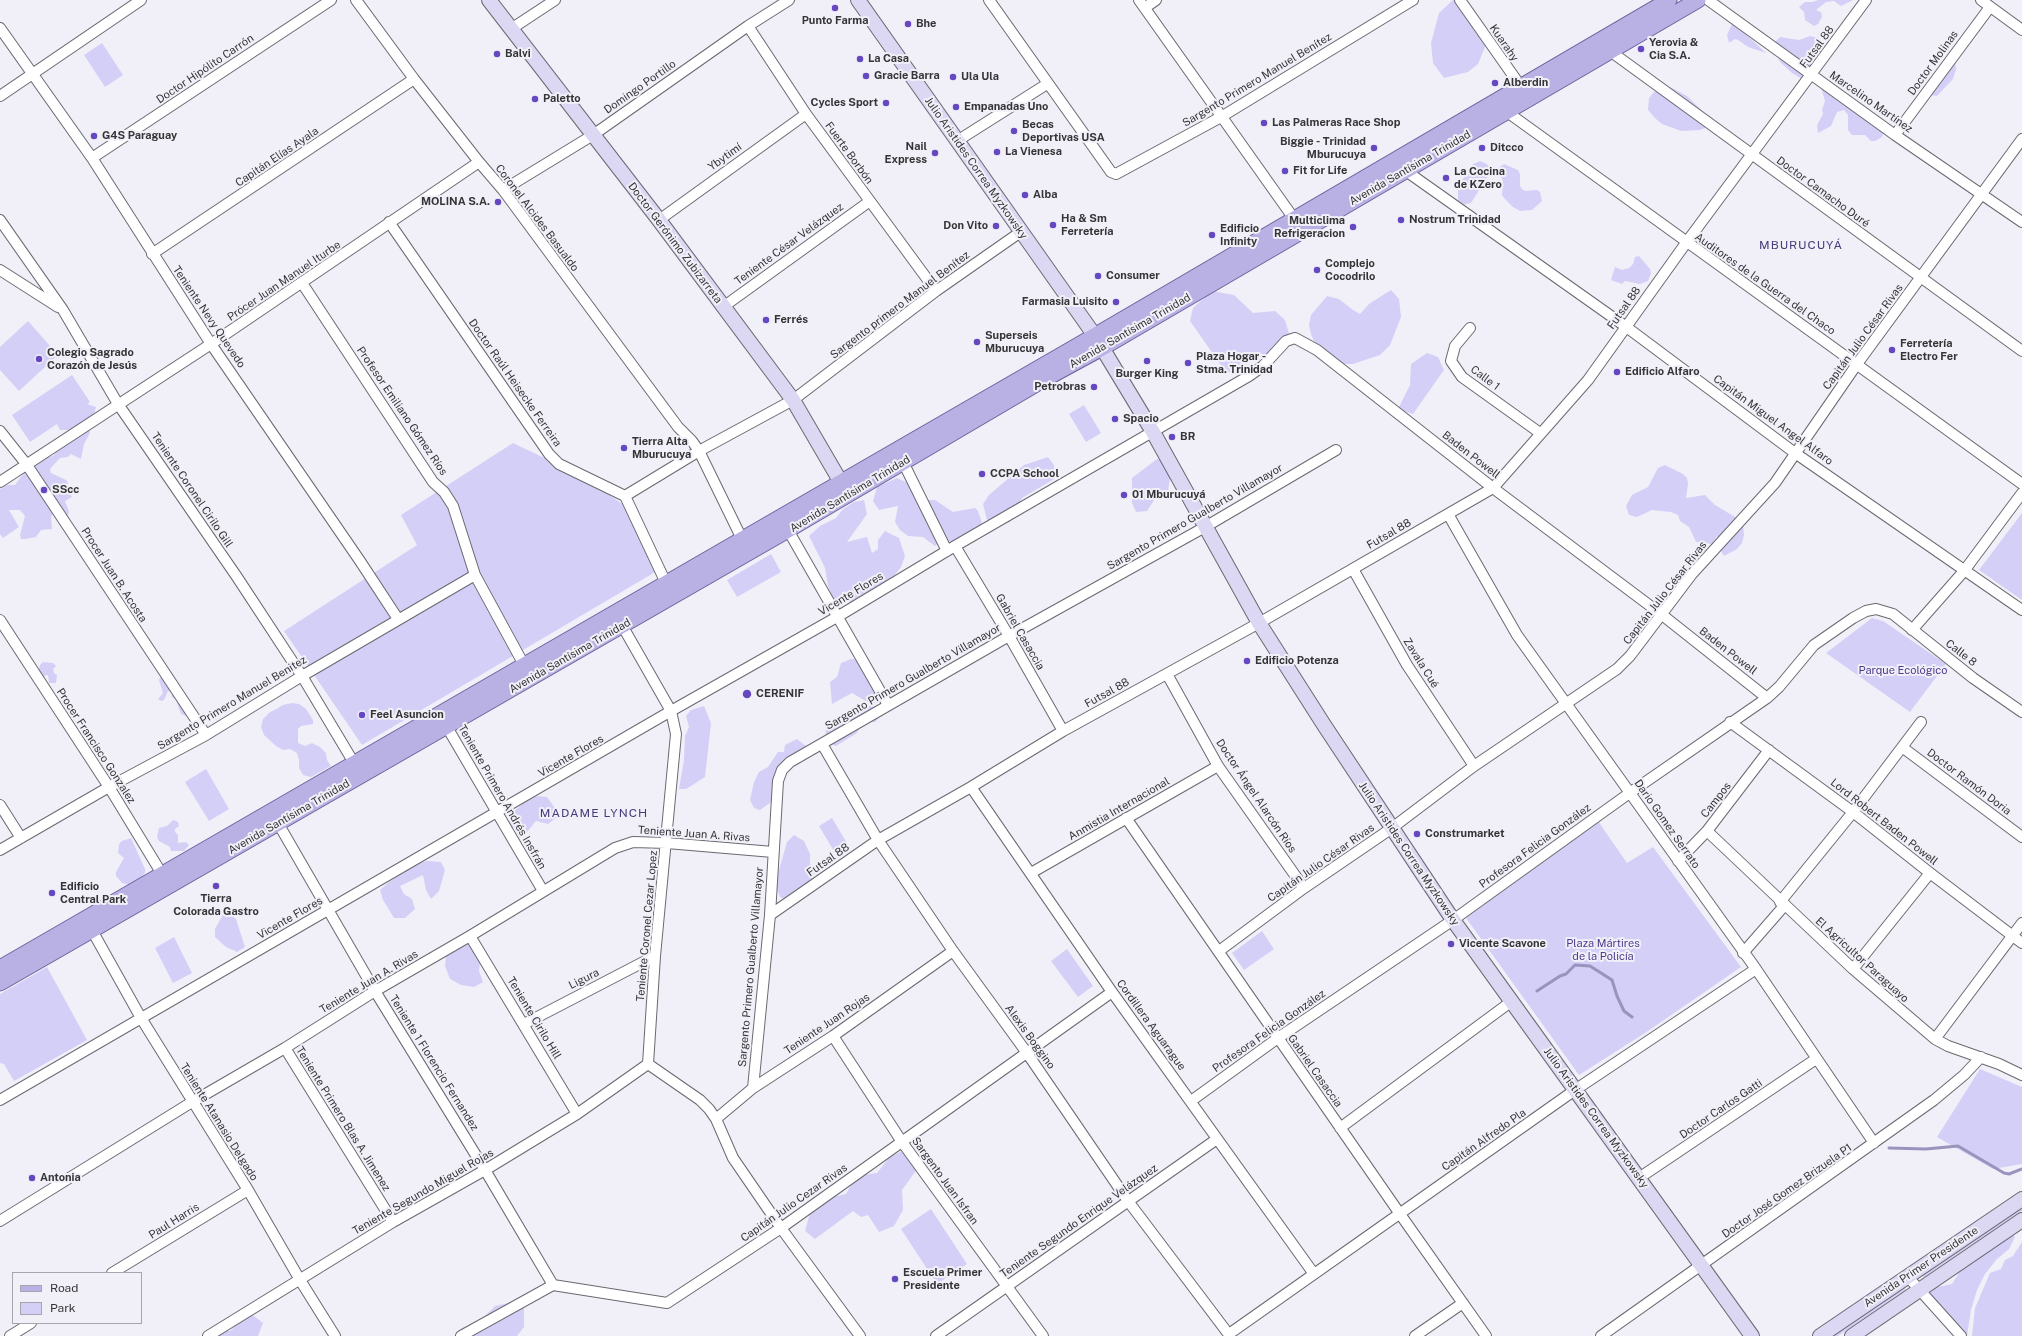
<!DOCTYPE html>
<meta charset="utf-8">
<style>
body{margin:0}
#map{position:relative;width:2022px;height:1336px;overflow:hidden;background:#f1f0f8;font-family:"Public Sans",sans-serif}
canvas{display:block}
.legend{position:absolute;left:12px;top:1272px;width:130px;height:52px;box-sizing:border-box;background:#f1f0f8;border:1px solid #a6a5ab;margin:0;padding:5px 7px;list-style:none;font-size:12px;color:#353538}
.legend li{display:flex;align-items:center;gap:8px;height:20px}
.legend b{width:20px;border:1px solid #a6a5ab}
</style>
<div id="map">
<canvas width="2022" height="1336"></canvas>
<ul class="legend">
<li><b style="height:5px;background:#b9b0e4"></b>Road</li>
<li><b style="height:11px;background:#d3cff7"></b>Park</li>
</ul>
</div>
<script>
const ctx = document.querySelector('canvas').getContext('2d');
ctx.lineJoin = 'round';
function fill(path, color) { ctx.fillStyle = color; ctx.fill(path, 'evenodd'); }
const poly = rows => new Path2D(rows.map(r => 'M' + r).join(''));
function strokePath(path, color, width, dash) { ctx.strokeStyle = color; ctx.lineWidth = width; ctx.lineCap = dash ? 'butt' : 'round'; ctx.setLineDash(dash || []); ctx.stroke(path); }
function label(font, color, halo, rows, align = 'center') {
  ctx.font = font + ' "Public Sans",sans-serif'; ctx.lineWidth = 4; ctx.setLineDash([]); ctx.textBaseline = 'middle'; ctx.strokeStyle = halo; ctx.fillStyle = color; for (const [text, x, y, turn = 0] of rows) {
    ctx.save(); ctx.translate(x, y); ctx.rotate((+turn || 0) * Math.PI / 180); ctx.textAlign = isNaN(turn) ? turn : align; if (halo) ctx.strokeText(text, 0, 0); ctx.fillText(text, 0, 0); ctx.restore();
  }
}
fill(poly([
 [1453,0,1464,0,1489,37,1478,64,1468,72,1444,78,1433,63,1431,43,1439,13],
 [1818,0,1853,0,1841,6,1834,1,1826,2,1816,10,1821,12,1822,17,1818,24,1814,26,1805,20,1804,12,1799,7,1805,2,1813,2],
 [1732,24,1739,28,1766,53,1748,47,1738,40,1735,39,1729,43,1727,35],
 [1810,36,1818,38,1820,41,1821,56,1802,79,1792,73,1780,62,1773,44,1780,37,1799,40],
 [102,43,123,75,105,87,84,55],
 [1946,60,1955,61,1956,69,1953,79,1937,96,1930,95,1926,85,1928,81],
 [1820,84,1877,115,1886,125,1882,137,1875,141,1871,141,1865,135,1852,135,1848,130,1848,115,1844,110,1837,112,1831,126,1818,133,1817,125,1823,114,1822,110,1825,101],
 [1670,87,1687,96,1716,124,1700,130,1681,131,1662,124,1656,119,1648,110,1649,98,1654,92,1661,88],
 [1480,161,1487,164,1489,168,1488,176,1471,203,1462,205,1458,204,1458,188,1461,182,1473,164],
 [1504,164,1518,170,1520,174,1520,186,1522,189,1525,191,1537,190,1540,192,1542,201,1532,210,1520,211,1513,207,1504,198,1502,195,1503,181,1497,169],
 [1639,256,1650,269,1651,273,1648,281,1640,284,1625,281,1622,284,1611,280,1615,267,1622,270,1629,268,1633,264,1635,257],
 [1391,290,1399,299,1401,317,1390,345,1380,355,1353,364,1338,364,1317,349,1311,334,1309,325,1311,315,1327,296,1339,299,1353,310,1360,314,1369,304],
 [1212,291,1234,295,1253,313,1275,311,1285,320,1290,337,1272,359,1262,354,1250,352,1243,368,1237,374,1225,371,1190,321,1193,308],
 [28,321,58,355,19,391,0,370,0,347],
 [1427,353,1438,357,1444,370,1413,414,1398,409,1410,385,1411,364],
 [72,375,90,402,87,404,96,407,94,414,78,426,68,430,60,430,57,424,30,442,12,415],
 [1084,405,1101,433,1086,442,1069,414],
 [81,429,90,429,90,433,84,444,81,459,71,454,68,457,60,458,50,469,51,473,66,480,68,483,68,490,72,497,65,501,69,512,68,516,55,510,51,517,52,529,41,530,36,537,25,539,21,539,20,535,25,516,20,510,9,510,19,527,3,538,0,534,0,489,7,485,15,485,25,471,33,468,37,460,53,456,58,450,71,442],
 [513,443,586,478,632,511,662,568,362,745,284,631,417,545,401,515],
 [1048,457,1054,465,1054,479,1022,498,1010,522,999,525,988,524,983,504,989,495,1024,465],
 [1157,459,1165,461,1171,469,1168,492,1159,493,1147,511,1136,512,1132,503,1132,478],
 [1665,465,1683,474,1687,478,1688,484,1686,498,1705,495,1715,505,1740,520,1743,524,1744,535,1742,543,1737,549,1724,556,1721,551,1717,536,1712,544,1696,542,1689,527,1680,521,1678,515,1671,512,1652,510,1637,517,1629,515,1626,506,1632,495,1648,487,1658,468],
 [897,478,908,483,910,490,918,500,935,500,953,512,975,508,978,511,982,523,976,532,958,544,943,539,935,546,923,537,908,536,900,530,895,522,898,506,879,510,873,501,877,487],
 [864,500,867,514,847,542,867,537,872,553,878,549,878,540,885,531,899,538,905,556,901,567,890,581,878,586,860,600,851,602,834,600,828,586,825,568,809,536,820,526,836,518,843,509,854,502],
 [2022,513,2022,600,1979,570],
 [771,554,781,572,737,597,727,580],
 [1872,618,1883,621,1946,664,1910,712,1826,653],
 [851,659,864,660,880,692,876,702,871,704,852,693,832,704,830,682,837,677,841,663],
 [43,662,53,663,56,666,53,669,54,673,57,675,56,683,49,683,48,675,40,677,38,673,40,665],
 [162,675,188,715,186,716,181,714,176,700,171,696,173,694,172,692,168,691,164,700,161,701,158,699,163,693,159,680],
 [292,703,299,704,306,709,313,720,313,724,301,726,298,729,298,743,305,746,312,743,320,747,326,753,327,760,331,766,311,777,303,775,299,768,299,760,297,753,290,749,283,750,276,746,264,735,261,727,263,719,269,713,283,705],
 [866,705,877,707,879,718,875,722,865,722,861,725,857,733,836,746,827,743,825,736,826,730,839,720],
 [704,706,711,723,705,777,686,789,679,789,684,760,685,736,689,727,686,716,691,710],
 [797,739,806,746,796,762,778,778,774,800,760,810,754,808,750,800,754,782,759,772,768,767,778,752,784,752,785,745],
 [206,769,229,809,209,821,185,782],
 [538,796,547,797,560,815,548,824,536,821,527,832,523,828,511,827,509,822,511,814,527,800],
 [832,818,848,845,835,853,819,826],
 [173,820,178,822,179,826,175,829,175,832,178,835,178,843,186,842,189,845,184,851,171,851,170,847,159,841,157,837,159,828,167,826],
 [1598,821,1627,863,1653,847,1741,967,1645,1033,1579,1075,1466,918],
 [794,835,804,841,810,854,810,864,815,868,812,881,787,900,780,897,775,884,787,842],
 [131,838,145,869,145,873,140,879,130,885,122,883,116,876,116,872,124,858,118,853,119,844,122,841],
 [427,861,441,862,445,870,439,891,431,899,426,890,423,875,400,886,404,894,412,899,415,909,405,918,394,918,383,900,380,890,389,882,414,864],
 [225,911,236,919,245,947,237,952,226,947,215,937,215,929],
 [1262,931,1274,949,1244,970,1232,953],
 [174,937,192,973,173,983,155,948],
 [468,940,480,963,479,971,483,982,474,987,461,985,450,979,445,966,446,956,454,942],
 [1067,949,1093,986,1078,997,1051,961],
 [47,967,87,1040,14,1081,4,1064,0,1063,0,994],
 [1980,1069,2022,1087,2022,1164,1993,1169,1937,1137],
 [909,1147,922,1158,915,1172,902,1190,903,1210,894,1226,879,1232,868,1215,861,1217,853,1211,815,1239,805,1231,810,1213,832,1197,846,1194,856,1176,877,1173,889,1158],
 [2022,1206,2022,1211,1924,1277,1921,1275],
 [931,1209,967,1264,937,1284,901,1229],
 [2011,1233,2015,1237,2009,1249,1997,1259,1985,1274,1977,1290,1971,1310,1967,1336,1957,1336,1932,1310,1927,1306,1923,1299,1929,1289,1952,1284,1964,1265],
 [2022,1242,2022,1336,1972,1336,1975,1308,1990,1273,2001,1269,2005,1260,2013,1256],
 [1905,1286,1905,1290,1838,1336,1830,1336],
 [517,1301,524,1305,524,1327,517,1336,455,1336,462,1328,482,1319,495,1306],
 [250,1313,263,1323,258,1336,211,1336,213,1329,230,1331]
]), '#d3cff7');
strokePath(poly([
 [1537,991,1560,976,1566,974,1575,965,1590,966,1612,980,1617,996,1624,1011,1632,1017],
 [1889,1148,1926,1149,1958,1146,2004,1173,2009,1174,2022,1169]
]), '#9894bd', 3);
const street = poly([
 [356,0,414,79,479,162,503,190,678,427,692,441,699,451,742,539],
 [989,0,1111,172,1116,174,1221,117,1413,0],
 [1139,0,1297,223],
 [1460,0,1524,91],
 [1708,0,1895,135,2022,222],
 [1981,0,2022,30],
 [1146,7,1156,0],
 [748,26,806,114,936,291],
 [0,28,92,158,211,344,360,561,398,619],
 [511,29,555,0],
 [1610,51,2022,351],
 [0,96,141,0],
 [1503,109,2022,484],
 [1895,135,1990,7],
 [957,141,1047,84],
 [92,158,331,0],
 [1403,166,1406,171,1625,326,1795,453,2022,610],
 [503,190,593,135,748,26,789,0],
 [0,220,63,310,118,404,237,577,302,676,357,768],
 [659,220,806,114],
 [389,222,549,454,559,464,625,496,699,451,793,400,936,291,1022,231],
 [152,254,414,79],
 [0,270,58,307],
 [302,283,433,482,444,492,453,506,475,575,524,665],
 [723,307,870,201],
 [1470,328,1455,346,1451,361,1462,377,1540,433],
 [0,431,27,465,206,735],
 [903,462,947,551],
 [0,482,211,344,479,162],
 [625,496,666,583],
 [1448,514,1517,635,1756,969,1874,1143],
 [788,530,888,705],
 [955,546,1009,636,1063,731],
 [1353,569,1407,665,1474,766],
 [0,620,109,787,165,879],
 [619,620,671,711,676,734,655,956,648,1064],
 [1912,630,1964,571,2022,493],
 [1167,674,1218,766,1304,888],
 [444,722,543,891],
 [1730,722,1853,812,1930,873,2022,943],
 [822,744,878,840,953,951,1027,1053,1128,1201,1230,1336],
 [1902,747,2022,837],
 [971,787,1112,992,1314,1274],
 [0,805,21,838],
 [275,818,375,991,485,1170,553,1285],
 [1126,818,1400,1214,1486,1336],
 [1707,831,1853,969,1935,1039,1948,1046,1999,1064,2022,1075],
 [0,850,109,787,206,735,302,676,475,575],
 [1678,861,1707,831,1769,750],
 [1031,873,1218,766],
 [1780,902,1853,812,1921,722],
 [770,915,878,840,971,787,1063,731,1259,623,1493,488,1588,380,1686,243,1866,0],
 [89,925,141,1018,248,1190,300,1280,335,1336],
 [470,936,577,1114],
 [1219,951,1304,888,1392,828,1474,766,1617,669,1630,656,1692,574,1775,483,1857,364,2022,139],
 [1743,953,1784,906],
 [1853,969,1930,873],
 [524,1024,655,956],
 [833,1036,902,1142,1043,1336],
 [1935,1039,2022,923],
 [285,1048,393,1222],
 [648,1064,700,1100,709,1109,716,1119,733,1158,781,1228,860,1336],
 [753,1088,770,915,778,781,782,770,790,762,1009,636,1205,527,1336,450],
 [0,1100,671,711,837,617,955,546,1249,376,1263,366,1286,341,1295,338,1317,350,1493,488,1661,614,1767,698],
 [1191,1101,1278,1038,1453,920,1631,792,1767,698,1779,687,1814,645,1853,618,1866,611,1876,609,1893,614,1973,678,2022,712],
 [716,1119,753,1088,833,1036,953,951],
 [1340,1128,1512,1001],
 [1639,1178,1816,1059],
 [0,1221,192,1102,285,1048,375,991,470,936,615,848,633,842,667,843,773,852],
 [112,1273,248,1190],
 [1908,1277,1961,1336],
 [1229,1334,1575,1090,1756,969],
 [10,1336,31,1323],
 [208,1336,393,1222,485,1170,577,1114,648,1064],
 [461,1336,553,1285,667,1303,781,1228,1112,992],
 [936,1336,1217,1139],
 [1415,1336,1463,1303],
 [1601,1336,1934,1100,1964,1075,1981,1057]
]);
const secondary = poly([
 [489,0,659,220,793,400,846,491],
 [858,0,1095,336,1153,432,1259,623,1324,725,1453,920,1752,1336],
 [1820,1336,2022,1199],
 [1852,1336,2022,1220]
]);
const primary = poly([
 [0,968,1108,328,1669,0],
 [0,983,788,530,1043,380,1102,348,1698,0]
]);
strokePath(street, '#6a6970', 12);
strokePath(secondary, '#6a6970', 16);
strokePath(primary, '#6c629c', 17);
strokePath(street, '#fff', 10);
strokePath(secondary, '#dcd7f2', 14);
strokePath(primary, '#b9b0e4', 15);
for (const [x, y, r, color] of [
 [835,8,4,"#6547bf"],
 [908,24,4,"#6547bf"],
 [1641,49,4,"#6547bf"],
 [497,54,4,"#6547bf"],
 [860,59,4,"#6547bf"],
 [866,76,4,"#6547bf"],
 [953,77,4,"#6547bf"],
 [1495,83,4,"#6547bf"],
 [535,99,4,"#6547bf"],
 [886,103,4,"#6547bf"],
 [956,107,4,"#6547bf"],
 [1264,123,4,"#6547bf"],
 [1014,131,4,"#6547bf"],
 [94,136,4,"#6547bf"],
 [1374,148,4,"#6547bf"],
 [1482,148,4,"#6547bf"],
 [997,152,4,"#6547bf"],
 [935,153,4,"#6547bf"],
 [1285,171,4,"#6547bf"],
 [1446,178,4,"#6547bf"],
 [1025,195,4,"#6547bf"],
 [498,202,4,"#6547bf"],
 [1401,220,4,"#6547bf"],
 [1053,225,4,"#6547bf"],
 [996,226,4,"#6547bf"],
 [1353,227,4,"#6547bf"],
 [1212,235,4,"#6547bf"],
 [1317,270,4,"#6547bf"],
 [1098,276,4,"#6547bf"],
 [1116,302,4,"#6547bf"],
 [766,320,4,"#6547bf"],
 [977,342,4,"#6547bf"],
 [1892,350,4,"#6547bf"],
 [39,359,4,"#6547bf"],
 [1147,361,4,"#6547bf"],
 [1188,363,4,"#6547bf"],
 [1617,372,4,"#6547bf"],
 [1094,387,4,"#6547bf"],
 [1115,419,4,"#6547bf"],
 [1172,437,4,"#6547bf"],
 [624,448,4,"#6547bf"],
 [982,474,4,"#6547bf"],
 [44,490,4,"#6547bf"],
 [1124,495,4,"#6547bf"],
 [1247,661,4,"#6547bf"],
 [747,694,5,"#6547bf"],
 [362,715,4,"#6547bf"],
 [1417,834,4,"#6547bf"],
 [216,886,4,"#6547bf"],
 [52,893,4,"#6547bf"],
 [1451,944,4,"#6547bf"],
 [32,1178,4,"#6547bf"],
 [895,1279,4,"#6547bf"]
]) { const dot = new Path2D(); dot.arc(x, y, r, 0, 2 * Math.PI); ctx.fillStyle = color; ctx.fill(dot); strokePath(dot, '#f1f0f8', 1.5); }
label('bold 11px', '#353538', '#f1f0f8', [
 ["Punto Farma",835,21,"center"],
 ["Bhe",916,24],
 ["Yerovia &",1649,43],
 ["Cia S.A.",1649,56],
 ["Balvi",505,54],
 ["La Casa",868,59],
 ["Gracie Barra",874,76],
 ["Ula Ula",961,77],
 ["Alberdin",1503,83],
 ["Paletto",543,99],
 ["Cycles Sport",878,103,"right"],
 ["Empanadas Uno",964,107],
 ["Las Palmeras Race Shop",1272,123],
 ["Becas",1022,125],
 ["Deportivas USA",1022,138],
 ["G4S Paraguay",102,136],
 ["Biggie - Trinidad",1366,142,"right"],
 ["Mburucuya",1366,155,"right"],
 ["Nail",927,147,"right"],
 ["Express",927,160,"right"],
 ["Ditcco",1490,148],
 ["La Vienesa",1005,152],
 ["Fit for Life",1293,171],
 ["La Cocina",1454,172],
 ["de KZero",1454,185],
 ["Alba",1033,195],
 ["MOLINA S.A.",490,202,"right"],
 ["Ha & Sm",1061,219],
 ["Ferretería",1061,232],
 ["Nostrum Trinidad",1409,220],
 ["Multiclima",1345,221,"right"],
 ["Refrigeracion",1345,234,"right"],
 ["Don Vito",988,226,"right"],
 ["Edificio",1220,229],
 ["Infinity",1220,242],
 ["Complejo",1325,264],
 ["Cocodrilo",1325,277],
 ["Consumer",1106,276],
 ["Farmasia Luisito",1108,302,"right"],
 ["Ferrés",774,320],
 ["Superseis",985,336],
 ["Mburucuya",985,349],
 ["Ferretería",1900,344],
 ["Electro Fer",1900,357],
 ["Colegio Sagrado",47,353],
 ["Corazón de Jesús",47,366],
 ["Plaza Hogar -",1196,357],
 ["Stma. Trinidad",1196,370],
 ["Edificio Alfaro",1625,372],
 ["Burger King",1147,374,"center"],
 ["Petrobras",1086,387,"right"],
 ["Spacio",1123,419],
 ["BR",1180,437],
 ["Tierra Alta",632,442],
 ["Mburucuya",632,455],
 ["CCPA School",990,474],
 ["SScc",52,490],
 ["01 Mburucuyá",1132,495],
 ["Edificio Potenza",1255,661],
 ["CERENIF",756,694],
 ["Feel Asuncion",370,715],
 ["Construmarket",1425,834],
 ["Edificio",60,887],
 ["Central Park",60,900],
 ["Tierra",216,899,"center"],
 ["Colorada Gastro",216,912,"center"],
 ["Vicente Scavone",1459,944],
 ["Antonia",40,1178],
 ["Escuela Primer",903,1273],
 ["Presidente",903,1286]
], 'left');
label('11px', '#353538', '#f1f0f8', [
 ["Kuarahy",1504,43,55],
 ["Futsal 88",1817,47,-54],
 ["Doctor Molinas",1933,63,-54],
 ["Doctor Hipólito Carrón",205,69,-34],
 ["Sargento Primero Manuel Benítez",1257,80,-31],
 ["Domingo Portillo",640,87,-35],
 ["Marcelino Martínez",1871,102,35],
 ["Fuerte Borbón",849,153,54],
 ["Capitán Elías Ayala",277,157,-34],
 ["Ybytimí",725,157,-36],
 ["Julio Aristides Correa Myzkowsky",976,168,55],
 ["Avenida Santísima Trinidad",1410,168,-30],
 ["Doctor Camacho Duré",1823,192,36],
 ["Coronel Alcides Basualdo",537,218,53],
 ["Doctor Gerónimo Zubizarreta",675,243,53],
 ["Teniente César Velázquez",789,244,-36],
 ["Prócer Juan Manuel Iturbe",284,281,-34],
 ["Auditores de la Guerra del Chaco",1765,284,35],
 ["Sargento primero Manuel Benítez",900,305,-37],
 ["Futsal 88",1624,308,-55],
 ["Teniente Nevy Quevedo",209,317,56],
 ["Avenida Santísima Trinidad",1130,331,-30],
 ["Capitán Julio César Rivas",1863,337,-54],
 ["Calle 1",1485,378,37],
 ["Doctor Raúl Heisecke Ferreira",515,383,55],
 ["Profesor Emiliano Gómez Ríos",402,411,56],
 ["Capitán Miguel Angel Alfaro",1773,420,36],
 ["Baden Powell",1471,455,38],
 ["Teniente Coronel Cirilo Gill",192,490,56],
 ["Avenida Santísima Trinidad",850,494,-31],
 ["Sargento Primero Gualberto Villamayor",1195,517,-30],
 ["Futsal 88",1389,534,-30],
 ["Procer Juan B. Acosta",114,575,57],
 ["Capitán Julio César Rivas",1665,593,-52],
 ["Vicente Flores",851,594,-31],
 ["Gabriel Casaccia",1020,632,60],
 ["Baden Powell",1728,651,38],
 ["Calle 8",1961,653,38],
 ["Avenida Santísima Trinidad",570,656,-30],
 ["Zavala Cué",1421,663,58],
 ["Sargento Primero Gualberto Villamayor",913,677,-30],
 ["Futsal 88",1107,693,-29],
 ["Sargento Primero Manuel Benitez",232,703,-31],
 ["Procer Francisco Gonzalez",96,746,57],
 ["Vicente Flores",571,756,-30],
 ["Doctor Ramón Doria",1969,782,37],
 ["Doctor Ángel Alarcón Ríos",1256,796,56],
 ["Teniente Primero Andrés Insfrán",502,797,60],
 ["Campos",1716,800,-52],
 ["Anmistia Internacional",1119,809,-30],
 ["Avenida Santísima Trinidad",289,817,-30],
 ["Lord Robert Baden Powell",1884,822,38],
 ["Dario Gomez Serrato",1667,824,55],
 ["Teniente Juan A. Rivas",694,834,4],
 ["Profesora Felicia González",1535,846,-36],
 ["Julio Aristides Correa Myzkowsky",1409,854,56],
 ["Futsal 88",828,860,-35],
 ["Capitán Julio César Rivas",1321,863,-35],
 ["Vicente Flores",290,918,-30],
 ["Teniente Coronel Cezar Lopez",647,926,-85],
 ["El Agricultor Paraguayo",1862,960,42],
 ["Sargento Primero Gualberto Villamayor",751,967,-85],
 ["Ligura",584,979,-27],
 ["Teniente Juan A. Rivas",369,982,-31],
 ["Teniente Cirilo Hill",534,1018,59],
 ["Teniente Juan Rojas",827,1024,-34],
 ["Cordillera Aguarague",1151,1025,54],
 ["Profesora Felicia González",1269,1031,-35],
 ["Alexis Boggino",1030,1037,54],
 ["Teniente 1 Florencio Fernandez",434,1063,58],
 ["Gabriel Casaccia",1315,1071,55],
 ["Doctor Carlos Gatti",1721,1109,-34],
 ["Julio Aristides Correa Myzkowsky",1596,1118,54],
 ["Teniente Primero Blas A. Jimenez",343,1119,58],
 ["Teniente Atanasio Delgado",219,1122,58],
 ["Capitán Alfredo Pla",1484,1140,-35],
 ["Sargento Juan Isfran",945,1181,54],
 ["Doctor José Gomez Brizuela P1",1787,1191,-35],
 ["Teniente Segundo Miguel Rojas",423,1192,-30],
 ["Capitán Julio Cezar Rivas",794,1203,-35],
 ["Paul Harris",174,1221,-32],
 ["Teniente Segundo Enrique Velázquez",1079,1221,-35],
 ["Avenida Primer Presidente",1921,1267,-34]
]);
label('11px', '#4d3b8d', '#f1f0f8', [
 ["Parque Ecológico",1903,671],
 ["Plaza Mártires",1603,944],
 ["de la Policía",1603,957]
]);
ctx.letterSpacing = '1px';
label('12px', '#473c79', '#f1f0f8', [
 ["MBURUCUYÁ",1801,245],
 ["MADAME LYNCH",594,813]
]);
ctx.letterSpacing = '0px';
</script>
